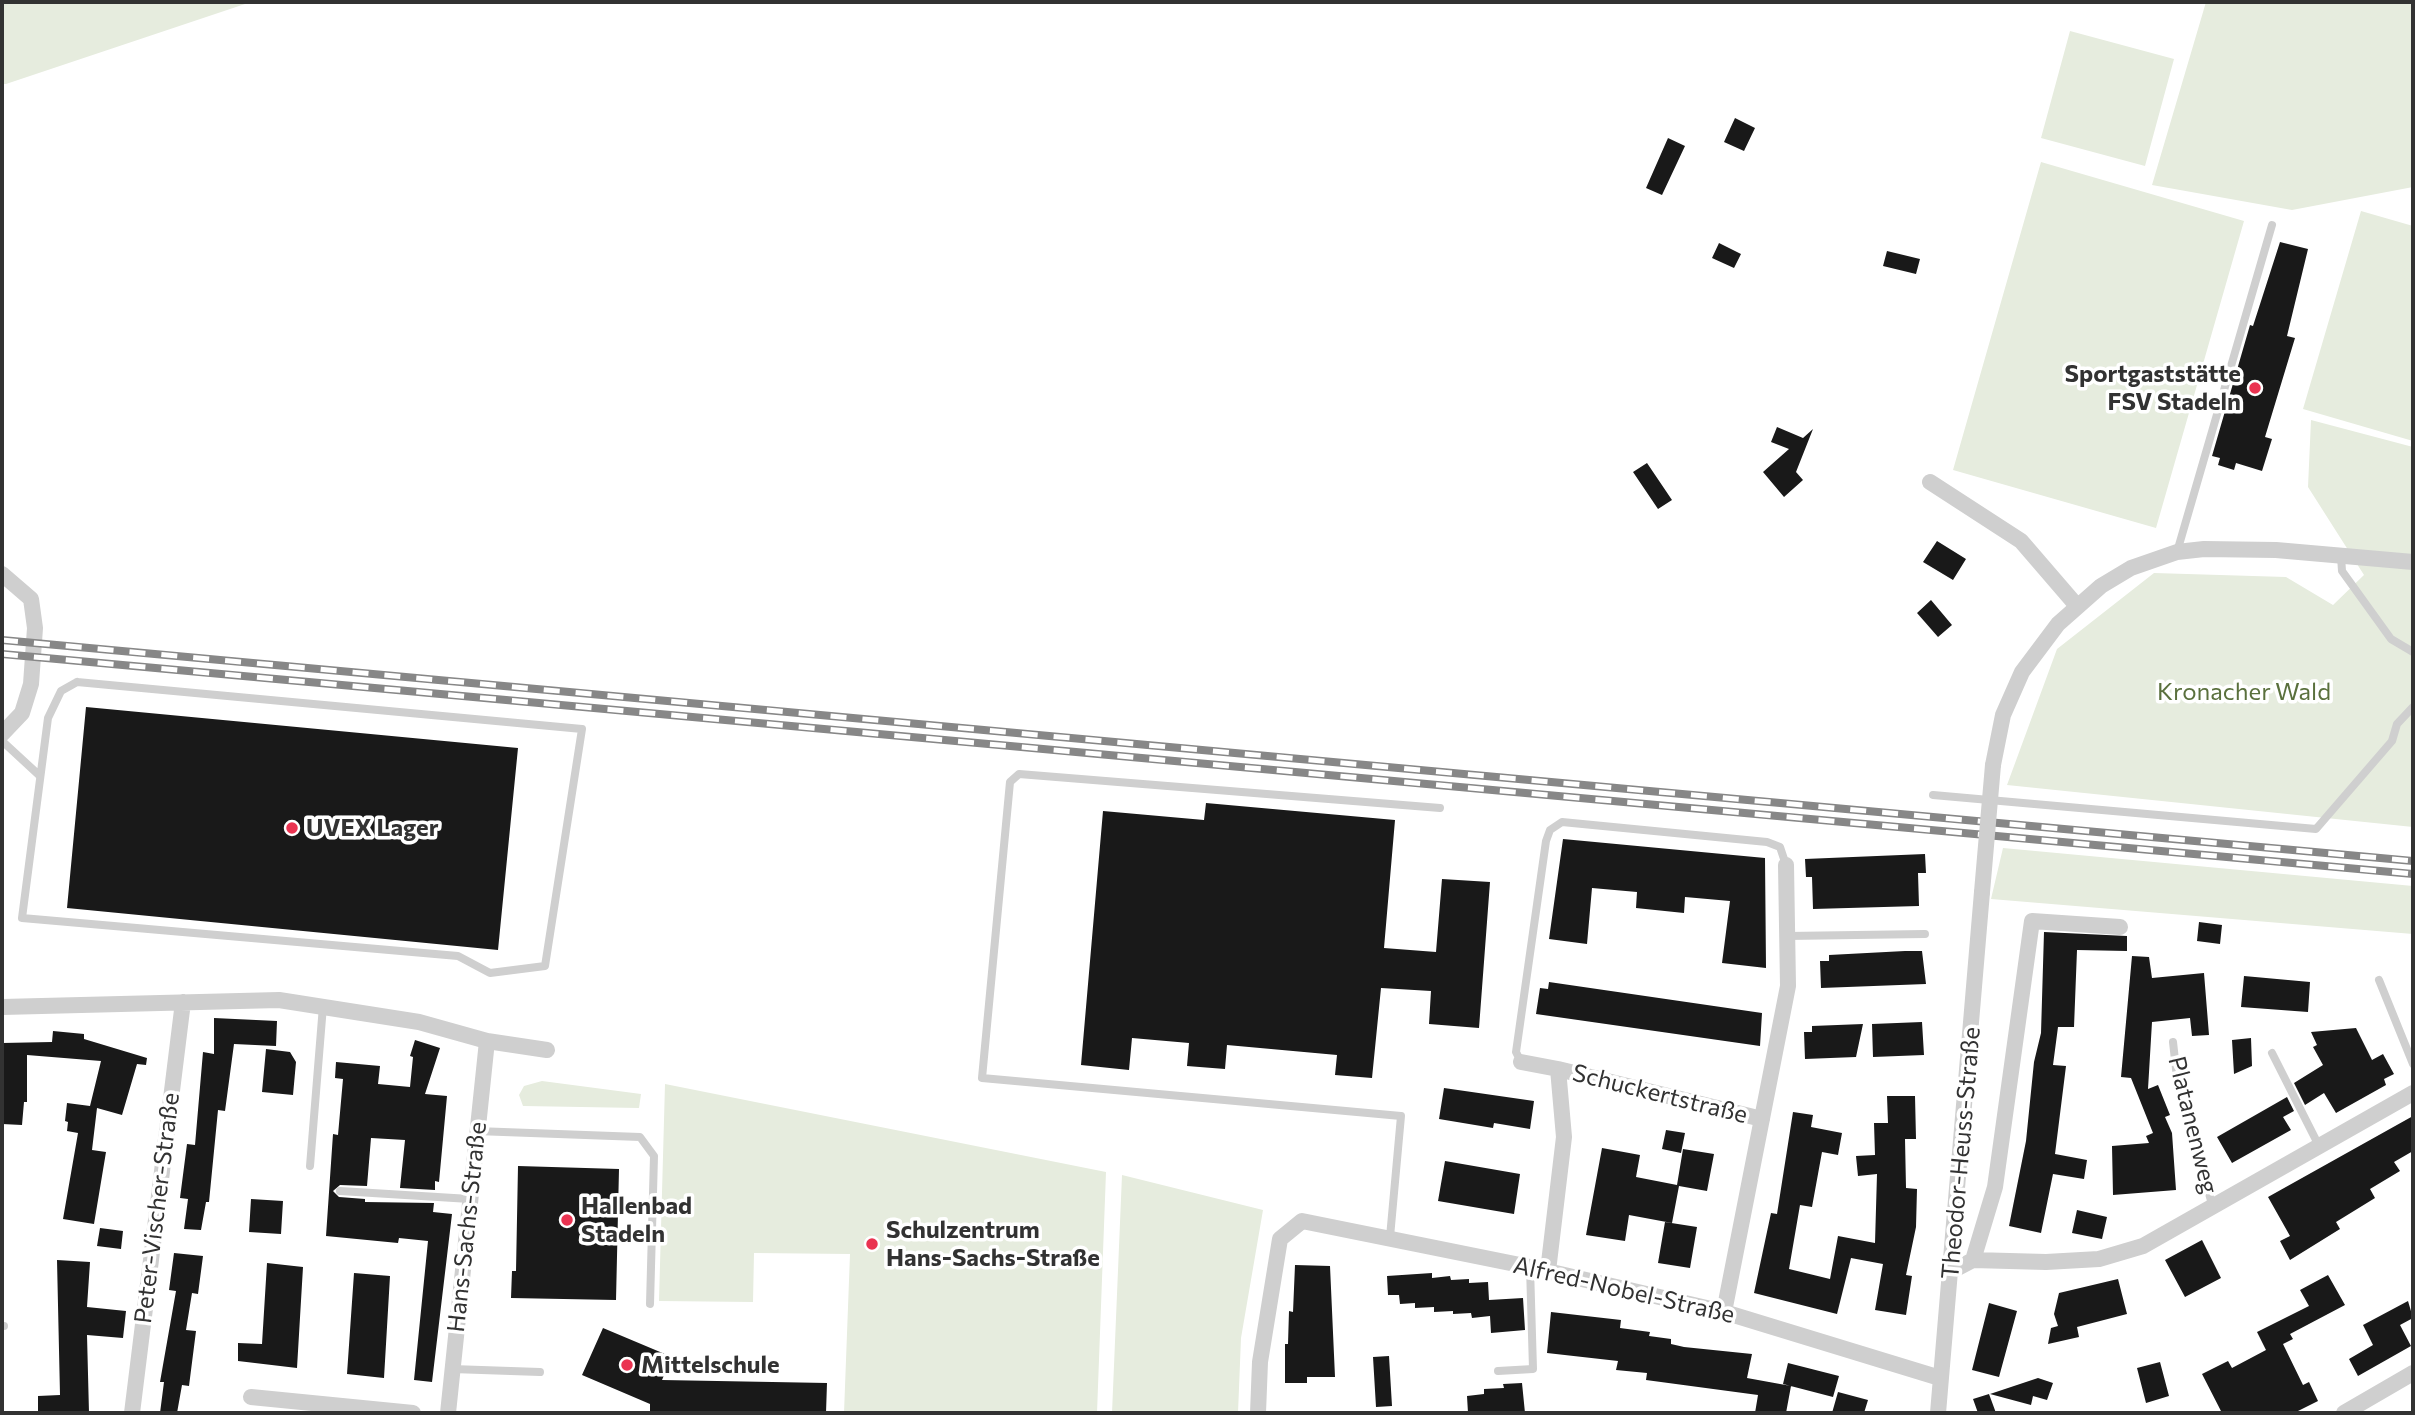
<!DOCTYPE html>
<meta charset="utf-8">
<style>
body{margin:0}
#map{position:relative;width:2415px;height:1415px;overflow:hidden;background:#fff;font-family:Commissioner,sans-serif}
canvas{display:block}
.frame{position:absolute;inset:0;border:4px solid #323232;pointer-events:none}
</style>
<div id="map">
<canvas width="2415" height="1415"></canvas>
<div class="frame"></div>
</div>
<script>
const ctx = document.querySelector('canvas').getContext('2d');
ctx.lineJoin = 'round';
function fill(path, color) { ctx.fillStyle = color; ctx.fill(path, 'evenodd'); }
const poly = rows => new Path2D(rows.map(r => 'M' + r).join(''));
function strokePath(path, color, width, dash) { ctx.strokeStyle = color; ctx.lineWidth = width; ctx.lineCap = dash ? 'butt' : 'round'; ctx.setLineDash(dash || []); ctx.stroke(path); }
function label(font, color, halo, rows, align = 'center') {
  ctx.font = font + ' Commissioner,sans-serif'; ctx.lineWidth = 7; ctx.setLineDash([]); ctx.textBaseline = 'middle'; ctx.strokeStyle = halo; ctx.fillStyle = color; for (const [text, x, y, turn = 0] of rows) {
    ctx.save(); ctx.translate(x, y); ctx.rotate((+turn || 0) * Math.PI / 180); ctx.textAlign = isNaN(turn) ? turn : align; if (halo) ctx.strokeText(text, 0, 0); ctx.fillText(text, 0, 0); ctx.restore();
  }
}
fill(poly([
 [2,2,251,2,6,84,2,84],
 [2206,2,2413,2,2413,187,2292,210,2152,185],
 [2070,31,2174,59,2145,166,2041,138],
 [2041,162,2244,221,2156,528,1953,470],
 [2361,211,2413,226,2413,441,2303,409],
 [2311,420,2413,447,2413,827,2007,785,2057,649,2154,573,2286,577,2333,605,2364,575,2308,487],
 [2003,848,2413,886,2413,934,1991,899],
 [542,1081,641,1094,639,1108,523,1106,519,1095,524,1086],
 [665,1084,1106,1172,1097,1413,844,1413,850,1254,754,1253,753,1302,659,1301],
 [1122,1175,1263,1210,1241,1338,1238,1413,1112,1413]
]), '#e6ecde');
fill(poly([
 [1735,118,1755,128,1744,151,1724,142],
 [1668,138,1685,146,1662,195,1646,188],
 [2280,242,2308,249,2287,336,2295,338,2265,437,2272,439,2262,471,2236,463,2234,470,2218,465,2220,458,2212,456,2250,325,2253,326],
 [1719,243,1741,254,1734,268,1712,258],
 [1887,251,1920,259,1916,274,1883,266],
 [1777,427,1803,438,1813,429,1796,472,1803,480,1784,497,1763,472,1789,449,1771,442],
 [1647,463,1672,500,1658,509,1633,472],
 [1937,541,1966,559,1953,580,1923,562],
 [1931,600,1952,625,1938,637,1917,613],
 [86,707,518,748,498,950,67,908],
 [1206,803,1395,820,1384,948,1436,952,1442,879,1490,882,1479,1028,1429,1024,1431,991,1381,988,1372,1078,1335,1075,1337,1055,1227,1045,1225,1069,1187,1066,1189,1043,1132,1038,1129,1070,1081,1065,1103,811,1204,820],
 [1563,839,1765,858,1766,968,1722,963,1730,901,1685,897,1684,913,1636,908,1637,892,1592,888,1587,944,1549,939],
 [1925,854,1926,873,1918,873,1919,906,1813,909,1812,877,1806,877,1805,859],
 [2199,922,2222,925,2220,944,2197,941],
 [2044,932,2127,936,2127,951,2077,950,2074,1027,2058,1027,2053,1065,2066,1066,2055,1154,2087,1160,2084,1179,2053,1174,2041,1233,2009,1226,2026,1141,2034,1062,2041,1033],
 [1905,951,1922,951,1926,984,1821,988,1820,961,1829,961,1829,955],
 [2132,956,2149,957,2152,978,2204,973,2209,1035,2192,1036,2190,1018,2152,1022,2148,1089,2158,1085,2170,1115,2165,1117,2172,1133,2176,1190,2113,1195,2112,1146,2149,1143,2146,1136,2153,1133,2131,1078,2121,1077],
 [2244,976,2310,982,2308,1012,2241,1007],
 [1549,982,1762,1013,1760,1046,1536,1014,1540,988,1548,989],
 [214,1018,277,1021,276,1046,234,1044,225,1111,218,1110,209,1202,206,1202,201,1230,184,1229,188,1199,180,1198,187,1144,195,1145,203,1052,214,1054],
 [1922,1022,1924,1055,1873,1057,1872,1024],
 [1863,1024,1856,1057,1805,1059,1804,1032,1812,1032,1812,1026],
 [2356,1028,2372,1060,2383,1054,2394,1074,2384,1079,2386,1085,2336,1113,2324,1093,2305,1105,2294,1083,2323,1065,2313,1047,2317,1045,2311,1032],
 [53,1031,84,1034,84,1039,147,1058,146,1065,137,1064,122,1115,97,1108,92,1150,106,1152,94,1224,63,1219,78,1133,67,1131,68,1122,65,1121,67,1103,90,1106,101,1061,27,1055,27,1102,24,1102,22,1125,2,1124,2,1043,52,1042],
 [2251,1038,2252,1066,2234,1074,2232,1040],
 [415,1040,440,1048,425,1094,447,1096,439,1182,435,1181,435,1190,400,1188,405,1140,371,1138,367,1186,340,1185,333,1191,339,1197,365,1199,365,1202,434,1203,433,1212,452,1214,432,1382,414,1380,428,1241,399,1238,398,1243,326,1236,333,1134,338,1135,343,1079,335,1078,336,1062,380,1066,378,1084,410,1087,413,1057,410,1056],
 [266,1049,290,1052,296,1062,293,1095,262,1092],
 [1444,1088,1534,1101,1530,1129,1494,1123,1493,1128,1439,1119],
 [1887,1096,1915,1096,1916,1139,1905,1139,1906,1188,1917,1189,1916,1227,1906,1275,1912,1276,1906,1315,1875,1310,1883,1264,1851,1258,1837,1314,1754,1293,1771,1213,1777,1214,1793,1112,1813,1115,1811,1127,1842,1133,1838,1155,1822,1152,1812,1207,1800,1205,1789,1269,1830,1279,1838,1236,1875,1243,1877,1174,1858,1176,1856,1156,1875,1155,1874,1123,1888,1123],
 [2287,1097,2294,1111,2283,1117,2291,1130,2232,1163,2217,1137],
 [2413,1116,2413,1151,2394,1162,2400,1171,2370,1189,2375,1198,2336,1222,2340,1229,2290,1260,2280,1241,2290,1236,2268,1197],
 [1666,1130,1685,1133,1681,1153,1662,1149],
 [1602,1148,1640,1155,1636,1177,1677,1185,1683,1149,1714,1154,1707,1191,1679,1186,1672,1223,1629,1215,1625,1241,1586,1235],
 [1445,1161,1520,1174,1514,1214,1438,1201],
 [518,1166,619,1169,616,1300,511,1298,512,1271,516,1271],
 [251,1199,283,1201,281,1234,249,1232],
 [2077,1210,2107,1217,2102,1239,2072,1233],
 [1665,1222,1697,1227,1690,1268,1658,1263],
 [100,1228,123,1231,121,1249,97,1246],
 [2202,1240,2221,1278,2185,1297,2165,1260],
 [174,1253,203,1256,198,1294,192,1293,186,1330,196,1331,189,1386,182,1385,177,1413,160,1413,164,1382,160,1382,176,1291,169,1290],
 [57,1260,90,1262,87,1307,126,1311,123,1338,87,1335,89,1413,38,1413,38,1396,60,1395],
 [267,1263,303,1267,297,1368,238,1361,238,1343,262,1344],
 [1295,1265,1330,1266,1335,1377,1307,1377,1307,1383,1285,1383,1285,1344,1288,1344,1289,1311,1293,1312],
 [354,1273,390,1276,384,1378,347,1374],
 [1432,1273,1432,1278,1450,1276,1451,1280,1469,1279,1469,1283,1488,1282,1489,1300,1523,1298,1525,1330,1491,1333,1490,1316,1472,1318,1471,1313,1453,1314,1453,1311,1434,1312,1434,1307,1415,1308,1415,1303,1400,1304,1399,1295,1388,1295,1387,1276],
 [2328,1275,2345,1305,2290,1334,2293,1339,2283,1344,2303,1385,2309,1382,2318,1401,2294,1413,2222,1413,2202,1374,2228,1361,2232,1368,2266,1350,2257,1332,2309,1306,2300,1290],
 [2118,1279,2127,1314,2077,1327,2079,1337,2048,1344,2051,1328,2058,1326,2054,1314,2059,1293],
 [2408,1301,2413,1318,2400,1325,2411,1346,2358,1376,2349,1359,2373,1345,2363,1325],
 [1989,1303,2017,1311,1999,1377,1972,1370],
 [1551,1312,1621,1320,1620,1328,1650,1332,1649,1336,1671,1339,1671,1344,1684,1347,1752,1354,1747,1378,1791,1386,1786,1413,1755,1413,1758,1395,1646,1380,1647,1373,1616,1370,1618,1361,1547,1353],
 [603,1328,672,1357,662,1380,827,1383,826,1413,650,1413,650,1404,582,1375],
 [1389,1356,1392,1406,1376,1407,1373,1357],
 [2160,1362,2169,1396,2146,1403,2137,1368],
 [1788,1363,1839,1376,1833,1397,1783,1384],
 [2038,1378,2053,1383,2047,1400,2033,1396,2031,1405,1990,1394],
 [1522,1383,1525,1413,1468,1413,1467,1396,1484,1394,1484,1389,1504,1388,1503,1384],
 [1838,1392,1868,1400,1864,1413,1832,1413],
 [1989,1394,1996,1413,1978,1413,1973,1399]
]), '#191919');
strokePath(poly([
 [2177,552,2272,225],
 [2341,556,2342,571,2391,639,2413,652],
 [77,682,582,729,545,966,490,973,458,956,22,918,48,718,61,691,77,682],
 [2,741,40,776],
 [1933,795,2316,829,2392,741,2397,724,2413,707],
 [1787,936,1925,934],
 [2379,980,2413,1064],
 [2173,1042,2177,1078,2213,1208],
 [2272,1053,2318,1144],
 [1521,1062,1516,1052,1546,841,1550,830,1562,822,1767,842,1780,847,1786,865],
 [476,1131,640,1137,654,1156,650,1304],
 [310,1166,323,1006],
 [340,1191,470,1199],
 [1390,1237,1401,1116,982,1078,1010,782,1019,774,1440,808],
 [2,1326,4,1326],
 [452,1369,540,1372],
 [1498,1371,1533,1369,1530,1267]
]), '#cfcfcf', 8);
strokePath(poly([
 [1930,482,2021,541,2077,606],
 [2,574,31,599,35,628,31,684,22,713,2,734],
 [1993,765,2003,715,2022,672,2058,624,2101,586,2131,568,2177,552,2204,549,2276,550,2413,562],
 [2,1007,279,1000,419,1022,487,1041,547,1050],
 [1521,1062,1558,1069],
 [1973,1260,1995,1187,2032,921,2120,927],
 [1548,1271,1564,1137,1558,1069,1762,1119],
 [1952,1271,1973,1260,2046,1262,2099,1259,2143,1246,2413,1093],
 [1724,1312,1788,986,1786,865],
 [251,1397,413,1413],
 [132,1413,183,1002],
 [448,1413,487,1041],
 [1258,1413,1260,1362,1280,1239,1302,1221,1530,1267,1724,1312,1940,1378],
 [1938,1413,1982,892],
 [2344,1413,2413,1373]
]), '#cfcfcf', 16);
const rail = poly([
 [2,640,2413,861],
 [2,654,2413,874]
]);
strokePath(rail, '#878787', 8);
strokePath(rail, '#fff', 5, [16]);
strokePath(poly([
 [1982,892,1993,765]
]), '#cfcfcf', 16);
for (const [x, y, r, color] of [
 [2255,388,7,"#ea3351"],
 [292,828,7,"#ea3351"],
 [567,1220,7,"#ea3351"],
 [872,1244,7,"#ea3351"],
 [627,1365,7,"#ea3351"]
]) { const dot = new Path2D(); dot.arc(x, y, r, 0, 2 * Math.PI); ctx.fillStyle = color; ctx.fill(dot); strokePath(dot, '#fff', 2.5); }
label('bold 24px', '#323232', '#fff', [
 ["Sportgaststätte",2241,374,"right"],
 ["FSV Stadeln",2241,402,"right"],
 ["UVEX Lager",306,828],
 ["Hallenbad",581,1206],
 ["Stadeln",581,1234],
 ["Schulzentrum",886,1230],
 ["Hans-Sachs-Straße",886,1258],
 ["Mittelschule",641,1365]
], 'left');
label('24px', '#5a703d', '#fff', [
 ["Kronacher Wald",2244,692]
]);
label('24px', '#323232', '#fff', [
 ["Schuckertstraße",1660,1094,14],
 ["Platanenweg",2193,1125,76],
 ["Theodor-Heuss-Straße",1961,1153,-85],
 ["Peter-Vischer-Straße",157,1208,-83],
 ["Hans-Sachs-Straße",467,1227,-84],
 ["Alfred-Nobel-Straße",1624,1290,13]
]);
</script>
